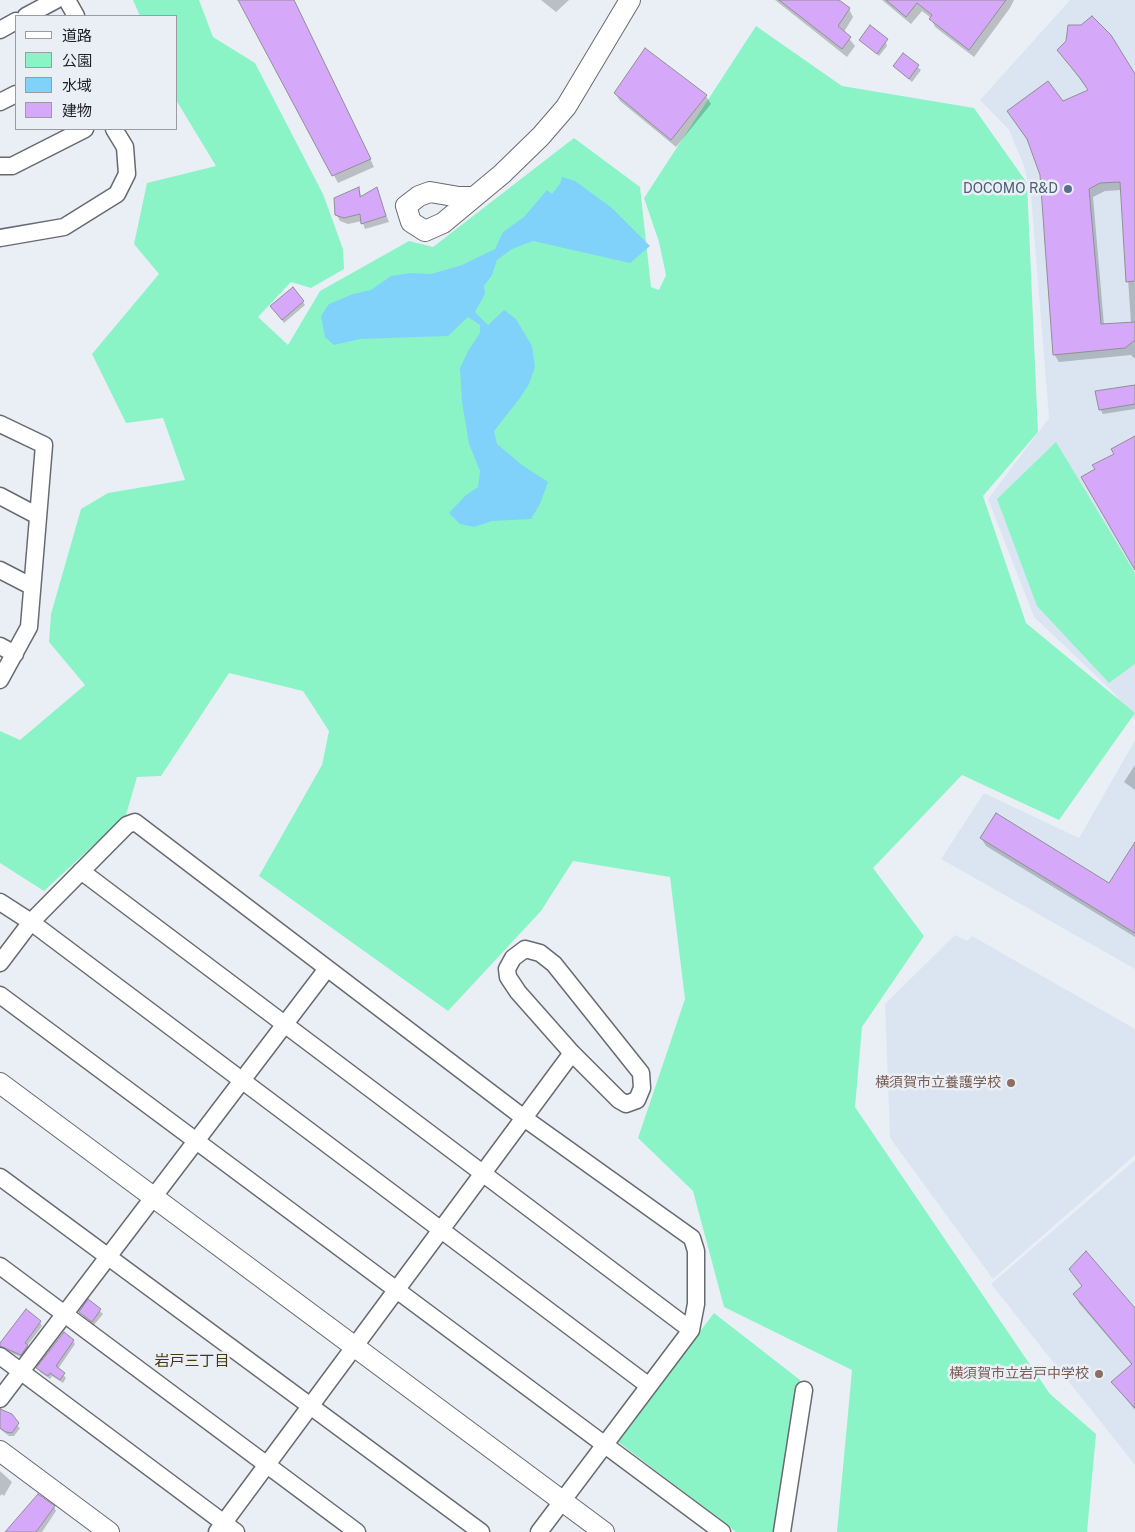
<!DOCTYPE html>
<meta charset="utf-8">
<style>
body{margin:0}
#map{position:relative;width:1135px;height:1532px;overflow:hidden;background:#eaeff6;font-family:"Public Sans","Noto Sans JP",sans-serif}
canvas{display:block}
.legend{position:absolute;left:15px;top:15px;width:162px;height:115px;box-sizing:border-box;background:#eaeff6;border:1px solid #999ca2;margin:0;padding:6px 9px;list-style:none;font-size:15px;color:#1f2023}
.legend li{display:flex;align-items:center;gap:10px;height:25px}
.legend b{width:25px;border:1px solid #999ca2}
</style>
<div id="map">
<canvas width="1135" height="1532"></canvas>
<ul class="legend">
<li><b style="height:6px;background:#fff"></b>道路</li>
<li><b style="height:14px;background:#8bf4c7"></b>公園</li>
<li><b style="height:14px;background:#80d2fa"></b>水域</li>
<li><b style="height:14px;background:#d5a8fa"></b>建物</li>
</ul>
</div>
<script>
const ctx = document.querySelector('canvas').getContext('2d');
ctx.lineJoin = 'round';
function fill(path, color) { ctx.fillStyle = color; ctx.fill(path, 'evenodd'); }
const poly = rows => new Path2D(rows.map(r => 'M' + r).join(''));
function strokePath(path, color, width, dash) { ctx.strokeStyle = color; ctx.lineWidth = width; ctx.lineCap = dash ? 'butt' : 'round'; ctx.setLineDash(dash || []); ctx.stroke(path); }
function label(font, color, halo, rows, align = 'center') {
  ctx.font = font + ' "Public Sans","Noto Sans JP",sans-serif'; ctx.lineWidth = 5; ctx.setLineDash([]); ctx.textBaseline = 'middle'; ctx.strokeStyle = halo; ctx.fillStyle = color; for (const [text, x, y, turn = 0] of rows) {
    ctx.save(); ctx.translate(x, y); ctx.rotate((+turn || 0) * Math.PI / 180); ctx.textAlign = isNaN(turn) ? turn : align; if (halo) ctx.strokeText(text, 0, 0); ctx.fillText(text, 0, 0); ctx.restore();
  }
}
fill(poly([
 [1070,0,1135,0,1135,720,1113,692,1034,617,988,499,1049,418,1031,196,1024,166,1009,130,980,100],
 [1135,740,1135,969,941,859,984,793,1079,838],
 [955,935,967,941,972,936,1135,1029,1135,1155,993,1279,890,1138,885,1004],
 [1135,1160,1135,1465,991,1284]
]), '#dbe5f2');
fill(poly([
 [133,0,199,0,213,37,255,63,323,194,343,249,344,269,311,288,291,282,258,317,288,345,320,291,409,241,433,247,574,138,640,187,651,287,659,290,666,275,659,242,644,198,756,26,842,86,974,108,1027,183,1038,432,983,496,1026,623,1135,713,1059,820,962,775,873,868,924,936,862,1027,855,1107,1050,1394,1096,1434,1087,1532,837,1532,852,1370,724,1307,693,1191,638,1138,685,999,670,877,573,861,541,911,448,1011,259,876,322,765,329,731,303,691,229,673,161,776,137,777,126,815,44,891,0,863,0,731,20,740,85,685,49,642,51,614,81,509,108,493,185,480,163,418,126,423,92,354,159,274,134,244,147,183,216,166,176,100,176,16,140,16],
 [1056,442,1135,573,1135,664,1109,683,1037,606,997,499],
 [714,1313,800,1380,778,1532,736,1532,617,1441]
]), '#8bf4c7');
fill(poly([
 [562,177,575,181,612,208,650,246,630,263,533,241,512,249,497,260,492,275,484,286,485,294,475,312,488,325,504,310,516,319,532,346,535,367,529,384,520,398,494,431,497,444,522,465,548,482,540,504,531,519,492,521,474,527,460,524,449,513,466,495,478,487,480,471,469,444,462,402,460,368,468,351,480,333,480,325,468,317,448,336,360,339,334,345,325,337,321,316,329,304,353,294,371,290,391,276,410,273,431,274,462,265,495,249,503,232,524,217,547,190,552,194,560,184]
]), '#80d2fa');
fill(poly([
 [240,0,294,0,374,167,338,183],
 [541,0,569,0,556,12],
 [775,0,837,0,849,9,853,17,844,32,855,46,847,57],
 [882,0,1014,0,1010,8,974,57,935,27,931,18,922,11,911,24],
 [1101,25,1135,75,1135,359,1131,355,1059,362,1054,354,1041,175,1032,147,1014,120,1062,103,1089,91,1058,50],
 [1122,190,1131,323,1104,325,1093,197,1105,191],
 [885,39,887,46,879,56,860,40],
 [903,55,921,70,912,82,894,66],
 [615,93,706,96,711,104,676,147,620,101],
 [358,188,362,197,376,189,389,222,365,229,362,221,348,224,340,221,336,214],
 [303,302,305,305,284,323,272,307],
 [1135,386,1135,409,1103,414,1100,409],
 [1135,765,1135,790,1124,782],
 [981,838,1109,884,1135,845,1135,937,986,846],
 [1070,1269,1135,1310,1135,1410,1112,1382,1132,1365,1079,1303,1075,1294,1083,1287],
 [89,1301,103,1314,94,1325,80,1312],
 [40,1322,42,1326,27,1346,29,1350,23,1358,2,1349,0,1345],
 [73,1341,75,1344,58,1369,66,1378,63,1383,52,1376,50,1379,40,1372,38,1368],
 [0,1412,20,1428,14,1436,9,1436,0,1429],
 [0,1471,12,1482,4,1496,2,1494,0,1496],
 [54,1507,56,1511,42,1532,7,1532]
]), '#0003');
const building = poly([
 [238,0,294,0,371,159,332,176,238,0],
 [779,0,839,0,850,8,838,26,851,37,842,49,779,0],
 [886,0,1006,0,969,50,929,19,932,15,917,3,906,17,886,0],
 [1092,16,1111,35,1135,74,1135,281,1126,282,1120,182,1100,183,1089,189,1101,324,1135,322,1135,340,1125,348,1053,355,1040,175,1027,139,1007,111,1048,81,1063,101,1088,90,1080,78,1057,50,1066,41,1068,25,1081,25,1092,16],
 [870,25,888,39,877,54,859,40,870,25],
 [645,48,707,95,671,140,614,93,645,48],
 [903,53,919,65,909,79,893,66,903,53],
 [359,187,360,197,377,187,386,216,361,224,360,214,344,218,335,215,334,198,359,187],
 [293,287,304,301,282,320,270,306,293,287],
 [1135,385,1135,404,1099,410,1095,391,1135,385],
 [1135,436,1135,570,1081,477,1095,469,1092,465,1114,454,1111,449,1135,436],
 [996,813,1109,883,1135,842,1135,933,980,838,996,813],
 [1086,1251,1135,1308,1135,1408,1111,1382,1132,1364,1073,1294,1082,1286,1069,1269,1086,1251],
 [88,1299,101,1309,92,1322,79,1312,88,1299],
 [26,1309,41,1321,25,1343,28,1345,21,1355,0,1346,0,1343,26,1309],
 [64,1332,74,1340,56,1366,65,1373,60,1380,50,1373,48,1376,36,1368,64,1332],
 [0,1409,12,1414,19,1423,12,1433,6,1432,0,1428,0,1409],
 [38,1494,55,1506,36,1532,5,1532,38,1494]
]);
fill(building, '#d5a8fa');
strokePath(building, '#928f96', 1);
const minor = poly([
 [67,0,76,16],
 [26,16,56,0],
 [0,30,16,21],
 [0,102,16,94],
 [0,166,12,166,85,129],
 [0,238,64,227,117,194,127,174,125,147,114,129],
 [0,424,44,445,29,627,0,680],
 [0,496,38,516],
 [0,570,31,586],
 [0,646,15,654],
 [81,871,691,1330],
 [0,902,31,922,649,1386],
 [525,949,540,953,554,964,641,1073,642,1088,637,1100,626,1104,619,1100,572,1053,518,992,508,977,507,969,513,958,525,949],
 [0,963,31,922,127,825,135,822,524,1118,692,1238,696,1251,696,1304,691,1330,539,1532],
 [0,995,722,1532],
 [0,1177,481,1532],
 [0,1266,357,1532],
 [0,1356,236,1532],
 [0,1399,326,970],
 [217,1532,572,1053],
 [782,1532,804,1390]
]);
const tertiary = poly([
 [474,197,459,197,430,192,419,196,406,206,411,222,425,231,443,223,502,174,541,136,566,107,630,0],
 [0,1083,604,1532],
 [0,1451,109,1532]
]);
strokePath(minor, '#676b71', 19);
strokePath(tertiary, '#676b71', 22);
strokePath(minor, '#fff', 16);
strokePath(tertiary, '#fff', 20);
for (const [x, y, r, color] of [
 [1068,189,5,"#5c6f8a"],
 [1011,1083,5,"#8d6e63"],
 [1099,1374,5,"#8d6e63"]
]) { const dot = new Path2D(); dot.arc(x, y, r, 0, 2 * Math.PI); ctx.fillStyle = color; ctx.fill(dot); strokePath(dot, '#eaeff6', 2); }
label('14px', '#4e5e75', '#eaeff6', [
 ["DOCOMO R&D",1058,189]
], 'right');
label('14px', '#785e54', '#eaeff6', [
 ["横須賀市立養護学校",1001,1083],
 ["横須賀市立岩戸中学校",1089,1374]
], 'right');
label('15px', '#47360e', '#eaeff6', [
 ["岩戸三丁目",192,1361]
]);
</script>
